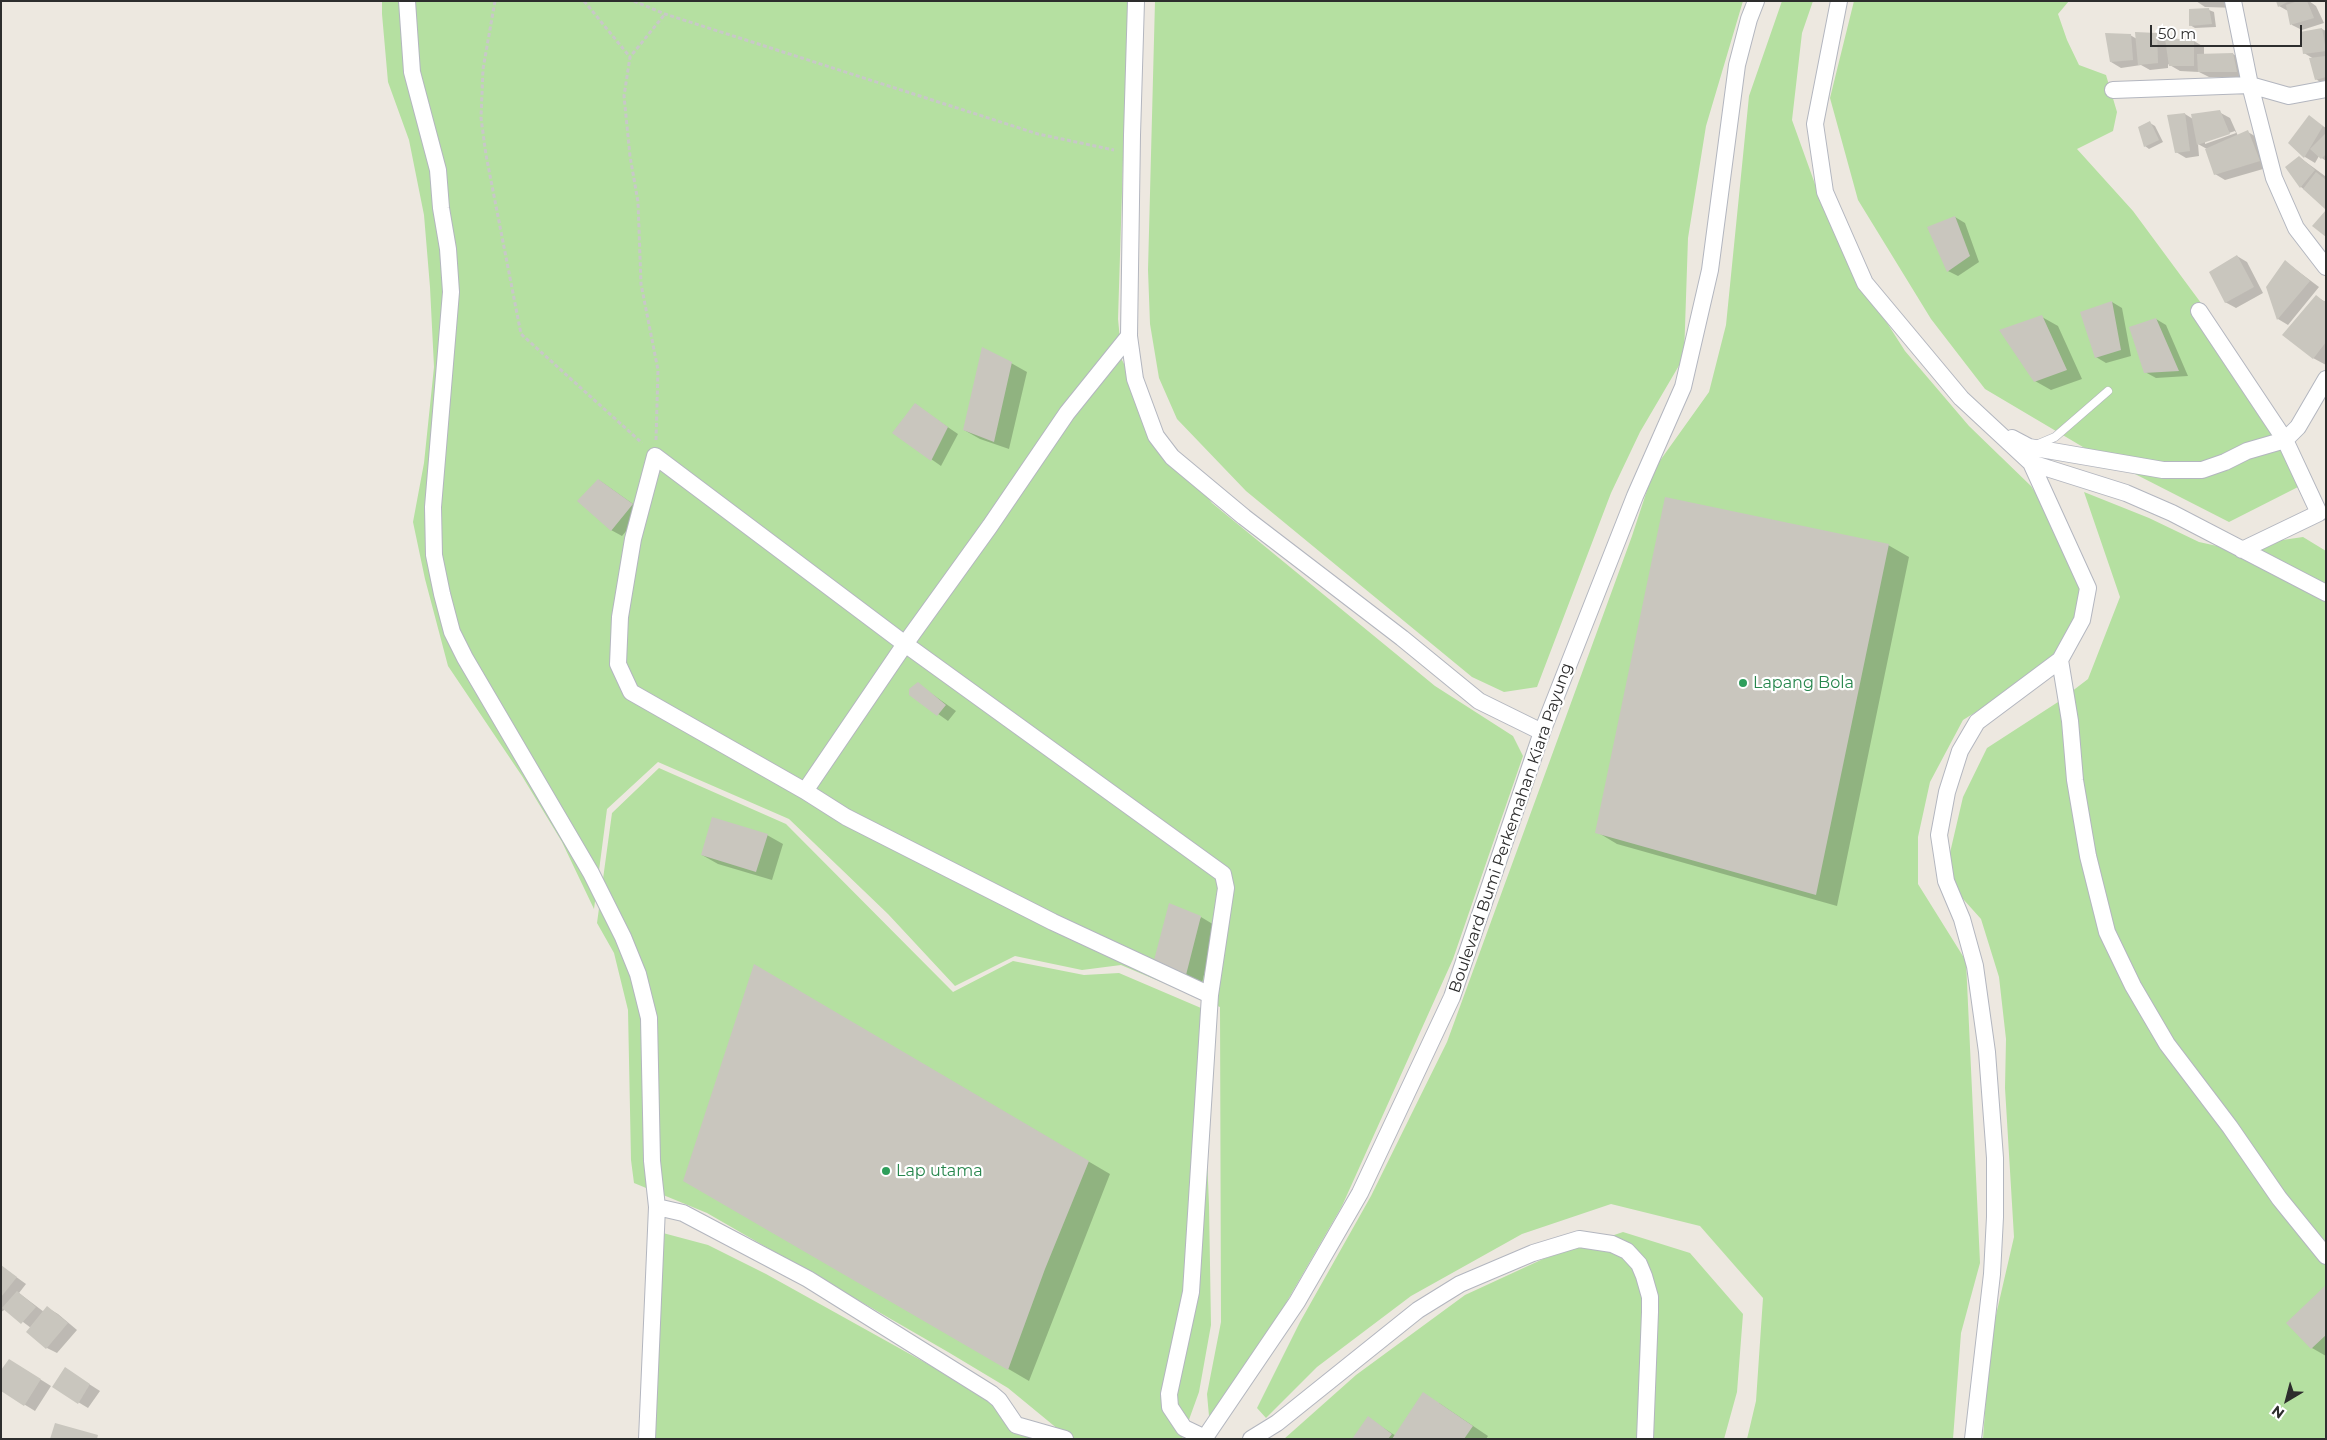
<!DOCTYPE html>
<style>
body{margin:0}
#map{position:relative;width:2327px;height:1440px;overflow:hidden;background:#ede8e0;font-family:Montserrat,sans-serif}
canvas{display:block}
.frame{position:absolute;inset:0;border:2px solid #2d2d2d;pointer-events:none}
.north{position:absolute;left:2262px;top:1375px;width:50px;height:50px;-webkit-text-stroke:4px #fff;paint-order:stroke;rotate:217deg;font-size:14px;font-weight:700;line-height:20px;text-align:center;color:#2d2d2d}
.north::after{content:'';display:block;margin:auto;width:18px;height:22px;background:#2d2d2d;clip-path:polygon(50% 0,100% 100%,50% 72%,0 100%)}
.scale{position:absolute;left:2150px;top:25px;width:152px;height:22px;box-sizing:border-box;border:2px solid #2d2d2d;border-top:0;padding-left:6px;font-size:15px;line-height:18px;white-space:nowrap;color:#2d2d2d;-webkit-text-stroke:4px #fff;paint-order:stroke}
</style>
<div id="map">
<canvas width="2327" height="1440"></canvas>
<div class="frame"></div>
<div class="north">N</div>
<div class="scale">50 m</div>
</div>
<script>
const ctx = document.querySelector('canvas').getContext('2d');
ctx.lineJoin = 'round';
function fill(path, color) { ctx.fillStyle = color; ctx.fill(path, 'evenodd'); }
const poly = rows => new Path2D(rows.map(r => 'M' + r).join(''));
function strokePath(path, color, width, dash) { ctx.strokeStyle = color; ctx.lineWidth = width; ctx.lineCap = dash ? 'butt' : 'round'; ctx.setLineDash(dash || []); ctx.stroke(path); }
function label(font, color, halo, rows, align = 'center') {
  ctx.font = font + ' Montserrat,sans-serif'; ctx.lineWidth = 4.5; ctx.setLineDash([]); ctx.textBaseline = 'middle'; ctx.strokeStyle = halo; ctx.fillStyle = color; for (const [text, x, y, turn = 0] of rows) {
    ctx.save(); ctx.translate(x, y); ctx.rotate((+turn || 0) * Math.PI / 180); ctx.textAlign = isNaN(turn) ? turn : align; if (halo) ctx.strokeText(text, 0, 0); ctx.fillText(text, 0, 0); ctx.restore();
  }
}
fill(poly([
 [382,1,1128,1,1118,319,1122,360,1165,444,1212,503,1435,686,1513,736,1523,756,1453,959,1342,1206,1219,1419,1209,1416,1207,1394,1221,1322,1220,1007,1121,965,1082,970,1015,956,955,986,888,914,789,819,658,762,607,809,594,909,562,842,522,776,448,666,425,579,413,522,424,463,434,367,430,287,424,215,409,140,388,82,382,14],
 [1155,1,1743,1,1706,126,1688,238,1684,357,1640,432,1611,493,1537,687,1504,692,1472,677,1246,491,1177,419,1159,378,1150,324,1148,270],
 [1782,1,1813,1,1802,33,1792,120,1820,198,1859,279,1905,351,1969,426,2031,486,2052,519,2084,590,2062,655,2029,679,1963,720,1930,782,1918,837,1918,884,1966,961,1980,1263,1961,1333,1953,1439,1747,1439,1756,1401,1763,1298,1700,1226,1611,1204,1522,1234,1411,1296,1317,1367,1266,1418,1257,1408,1300,1322,1371,1196,1447,1042,1632,536,1654,469,1709,392,1726,325,1749,96],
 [1854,1,2069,1,2058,14,2067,40,2079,65,2106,75,2117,112,2113,131,2077,149,2133,211,2201,303,2289,449,2298,487,2229,522,2088,450,1985,389,1931,319,1858,200,1830,98],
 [2084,492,2149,518,2199,542,2240,551,2262,543,2303,537,2326,551,2326,1439,1983,1439,1990,1341,2014,1237,2005,1088,2006,1039,1999,977,1981,919,1955,890,1949,857,1963,797,1987,748,2058,702,2088,679,2120,597],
 [659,768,786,824,953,992,1013,961,1084,975,1119,973,1201,1008,1209,1205,1211,1325,1199,1392,1182,1439,1070,1439,1008,1388,948,1352,707,1213,634,1183,631,1160,628,1010,614,953,597,923,612,813],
 [1623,1232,1690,1253,1743,1314,1737,1392,1724,1439,1284,1439,1356,1375,1465,1295,1543,1259],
 [663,1233,708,1245,766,1274,996,1402,1042,1439,655,1439]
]), '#b5e0a1');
fill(poly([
 [2196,1,2238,1,2239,8,2205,7],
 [2277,1,2309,1,2316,6,2324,23,2302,30,2292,25,2288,11,2279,6],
 [2209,10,2214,12,2216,27,2195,28,2190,25],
 [2322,29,2326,31,2326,80,2320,82,2316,79,2314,59,2304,53],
 [2130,35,2137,39,2156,35,2167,41,2194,41,2204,47,2204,55,2233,54,2243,60,2247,77,2209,77,2199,72,2180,71,2168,64,2168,68,2150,70,2141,65,2121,68,2111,62],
 [2219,112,2230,118,2238,136,2248,132,2258,138,2270,167,2225,180,2215,174,2207,149,2198,144,2199,156,2186,158,2176,152,2185,114,2193,119],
 [2235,131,2236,133,2205,144,2205,141],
 [2309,117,2326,128,2326,161,2319,156,2315,163,2305,157,2290,143],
 [2150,123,2155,126,2163,142,2149,149,2145,146],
 [2299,157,2325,176,2326,208,2301,187],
 [1955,217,1965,223,1979,262,1958,276,1948,271],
 [2237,256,2247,262,2263,293,2236,308,2225,302],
 [2286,262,2319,287,2288,325,2278,319],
 [2316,297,2326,302,2326,365,2313,358],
 [2112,302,2122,308,2131,356,2106,363,2096,357],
 [2042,317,2058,326,2082,379,2051,390,2035,381],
 [2156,319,2166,325,2188,376,2156,378,2145,372],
 [1011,363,1027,372,1009,449,980,439,964,430],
 [915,405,958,434,941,466,894,433],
 [599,480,643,511,622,536,611,530],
 [1888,545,1909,557,1837,906,1617,844,1597,832],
 [918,684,956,711,948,721,910,694],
 [767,835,783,844,772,880,718,864,702,855],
 [1201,917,1216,926,1201,987,1171,972],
 [755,966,1110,1174,1029,1381,685,1180],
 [1,1266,26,1284,19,1293,44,1312,48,1308,58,1314,77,1330,57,1353,47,1348,31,1328,6,1309,1,1312],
 [2326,1287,2326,1356,2312,1348],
 [19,1366,51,1386,35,1411,1,1390],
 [75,1375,100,1391,88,1408,78,1402],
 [1439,1403,1488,1436,1486,1439,1353,1439,1368,1418,1396,1436]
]), '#0003');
fill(poly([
 [2276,1,2289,1,2278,7],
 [2298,1,2307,1,2314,18,2290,25,2286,5],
 [2209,8,2212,24,2189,26,2189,9],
 [2322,28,2326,51,2303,54,2300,32],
 [2135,32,2157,33,2158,63,2138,65],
 [2105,33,2131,34,2133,60,2110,62],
 [2165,38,2194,40,2194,66,2169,66],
 [2233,53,2237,72,2198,72,2197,54],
 [2326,56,2326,77,2315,80,2309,58],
 [2220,110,2230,134,2197,145,2191,114],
 [2185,113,2190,151,2175,153,2167,115],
 [2309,115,2323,126,2304,158,2288,143],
 [2150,121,2159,140,2144,147,2138,127],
 [2248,130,2260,161,2214,175,2205,149],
 [2326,133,2326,154,2321,159,2310,149],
 [2299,156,2315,170,2300,188,2285,167],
 [2316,172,2326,180,2325,209,2303,189],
 [2326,210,2326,237,2312,226],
 [1955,216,1970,256,1947,272,1927,227],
 [2237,255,2254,287,2225,303,2209,272],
 [2285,260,2310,281,2277,320,2266,287],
 [2316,295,2326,303,2326,342,2313,359,2282,335],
 [2112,301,2121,350,2095,358,2080,312],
 [2042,315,2067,370,2034,382,1999,330],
 [2156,318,2179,371,2144,373,2129,327],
 [982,347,1012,362,994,442,963,430],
 [915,403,948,427,931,461,892,433],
 [598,479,633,504,611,531,577,501],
 [1665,497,1889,544,1816,895,1595,833],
 [918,682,946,705,937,716,909,695,909,689],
 [712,817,768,834,756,872,701,855],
 [1169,903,1201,916,1185,979,1153,964],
 [754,964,1089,1161,1045,1269,1008,1370,683,1181],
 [1,1265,17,1277,1,1297],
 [2326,1285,2326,1335,2311,1349,2286,1323],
 [17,1291,36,1307,21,1324,2,1308],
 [47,1306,68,1323,46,1349,26,1332],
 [9,1359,41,1379,24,1406,1,1391,1,1370],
 [65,1367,90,1384,78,1404,52,1387],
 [1423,1392,1473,1426,1464,1439,1392,1439],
 [1368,1416,1392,1434,1388,1439,1352,1439],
 [55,1423,98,1435,97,1439,50,1439]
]), '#c9c6be');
const lane = poly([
 [2036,445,2055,437,2108,391]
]);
const street = poly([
 [407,1,412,72,438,170,441,208,448,249,451,292,433,507,434,555,442,594,452,632,465,658,591,873,623,937,638,974,649,1018,652,1161,657,1207,647,1439],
 [1136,1,1132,135,1129,336,1135,379,1156,436,1172,457,1244,517,1402,638,1479,701,1542,732],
 [1839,1,1815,124,1825,192,1865,283,1961,398,2031,463,2088,588,2082,620,2060,660,1977,722,1960,751,1947,792,1939,835,1946,881,1962,919,1975,966,1987,1052,1995,1158,1995,1217,1992,1274,1973,1439],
 [2233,1,2250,85,2274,178,2296,228,2326,267],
 [2113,90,2250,85,2289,96,2326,89],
 [2199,311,2285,440,2319,513,2242,550],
 [2012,438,2029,447,2163,470,2202,470,2225,462,2247,451,2285,440,2298,427,2326,379],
 [2031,463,2126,493,2172,513,2326,593],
 [2060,660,2070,721,2075,780,2088,856,2107,932,2133,986,2167,1044,2230,1127,2279,1198,2326,1256],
 [805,791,905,644,990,526,1067,413,1129,336],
 [657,1207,683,1213,808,1279,992,1394,999,1400,1016,1425,1065,1439],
 [1205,1438,1184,1428,1170,1407,1169,1394,1191,1292,1210,995,1226,888,1223,874,905,644,655,456,633,539,620,617,618,664,631,692,805,791,846,817,1053,922,1210,995],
 [1204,1439,1297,1302,1360,1193,1452,997,1542,732,1635,496,1683,387,1710,270,1737,65,1749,19,1756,1],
 [1251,1439,1277,1423,1418,1310,1460,1284,1533,1253,1579,1239,1612,1244,1627,1251,1639,1264,1644,1276,1650,1297,1650,1312,1645,1439]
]);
strokePath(lane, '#b3b6bf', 9);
strokePath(street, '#b3b6bf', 18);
strokePath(poly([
 [495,1,483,69,481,118,486,155,521,334,642,443],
 [584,1,630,57],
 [634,1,665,14,1038,134,1114,150],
 [656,440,658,370,641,284,638,202,630,156,624,96,630,57,665,14]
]), '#c8c8c8', 3, [4, 2.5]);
strokePath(lane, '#fff', 8);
strokePath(street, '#fff', 16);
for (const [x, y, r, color] of [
 [1743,683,5,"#2e9e5b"],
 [886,1171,5,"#2e9e5b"]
]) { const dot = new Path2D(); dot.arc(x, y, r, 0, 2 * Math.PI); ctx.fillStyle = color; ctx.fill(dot); strokePath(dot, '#fff', 2); }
label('16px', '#27864d', '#fff', [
 ["Lapang Bola",1753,683],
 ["Lap utama",896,1171]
], 'left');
label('16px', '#2d2d2d', '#fff', [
 ["Boulevard Bumi Perkemahan Kiara Payung",1511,828,-71]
]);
</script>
